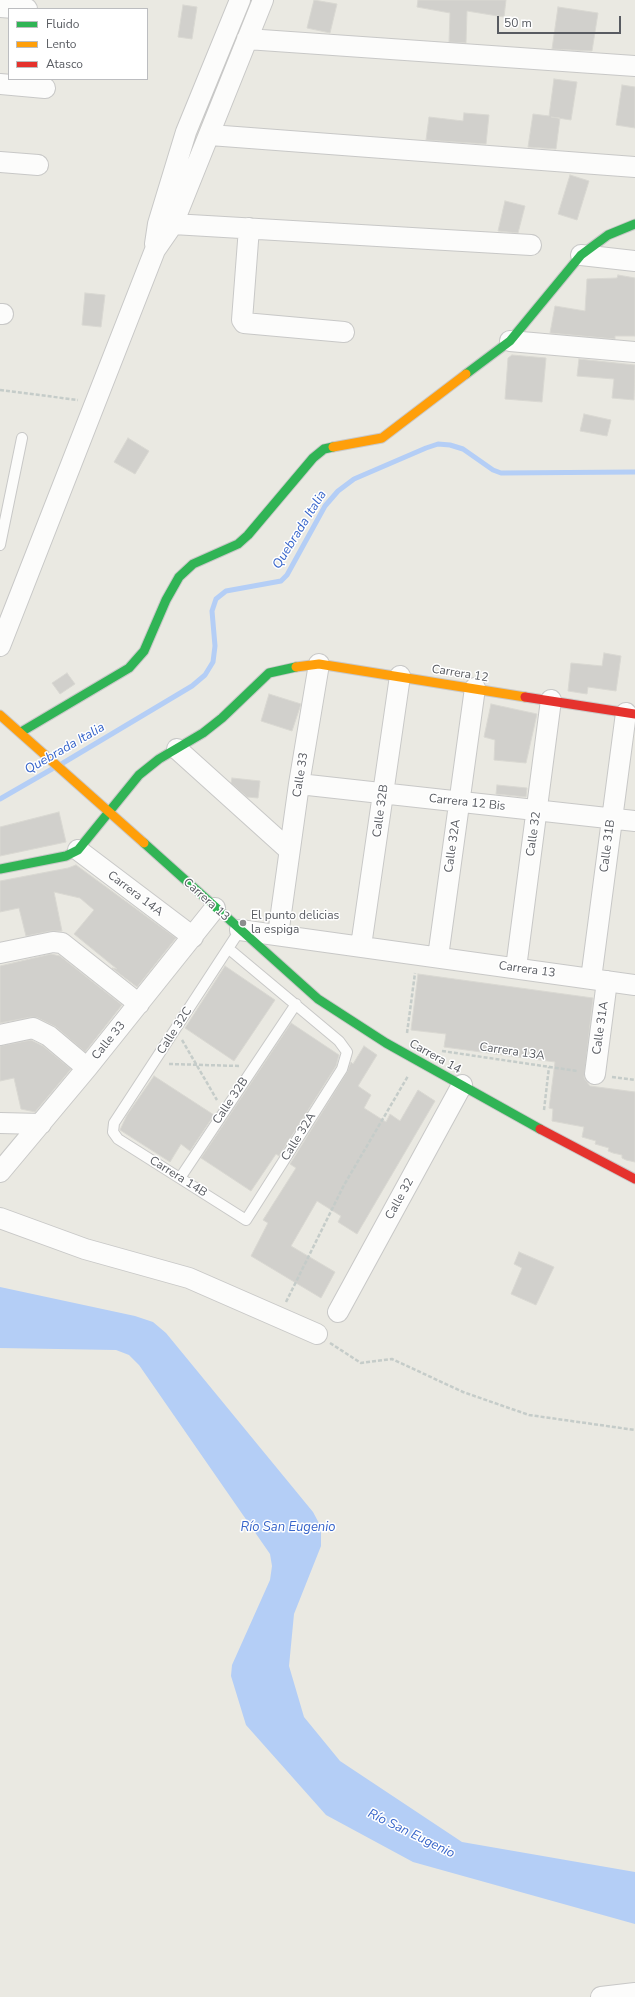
<!DOCTYPE html>
<meta charset="utf-8">
<style>
body{margin:0}
#map{position:relative;width:635px;height:1997px;overflow:hidden;background:#eae9e2;font-family:"Nunito Sans",sans-serif}
canvas{display:block}
.legend{position:absolute;left:8px;top:8px;width:140px;height:72px;box-sizing:border-box;background:#fff;border:1px solid #bcbdc0;margin:0;padding:5px 7px;list-style:none;font-size:12px;color:#585b61}
.legend li{display:flex;align-items:center;gap:8px;height:20px}
.legend b{width:20px;border:1px solid #bcbdc0}
.scale{position:absolute;left:497px;top:16px;width:124px;height:18px;box-sizing:border-box;border:2px solid #585b61;border-top:0;padding-left:5px;font-size:12px;line-height:14px;white-space:nowrap;color:#585b61;-webkit-text-stroke:3px #fff;paint-order:stroke}
</style>
<div id="map">
<canvas width="635" height="1997"></canvas>
<ul class="legend">
<li><b style="height:5px;background:#30b455"></b>Fluido</li>
<li><b style="height:5px;background:#ff9f0a"></b>Lento</li>
<li><b style="height:5px;background:#e5322d"></b>Atasco</li>
</ul>
<div class="scale">50 m</div>
</div>
<script>
const ctx = document.querySelector('canvas').getContext('2d');
ctx.lineJoin = 'round';
function fill(path, color) { ctx.fillStyle = color; ctx.fill(path, 'evenodd'); }
const poly = rows => new Path2D(rows.map(r => 'M' + r).join(''));
function strokePath(path, color, width, dash) { ctx.strokeStyle = color; ctx.lineWidth = width; ctx.lineCap = dash ? 'butt' : 'round'; ctx.setLineDash(dash || []); ctx.stroke(path); }
function label(font, color, halo, rows, align = 'center') {
  ctx.font = font + ' "Nunito Sans",sans-serif'; ctx.lineWidth = 3; ctx.setLineDash([]); ctx.textBaseline = 'middle'; ctx.strokeStyle = halo; ctx.fillStyle = color; for (const [text, x, y, turn = 0] of rows) {
    ctx.save(); ctx.translate(x, y); ctx.rotate((+turn || 0) * Math.PI / 180); ctx.textAlign = isNaN(turn) ? turn : align; if (halo) ctx.strokeText(text, 0, 0); ctx.fillText(text, 0, 0); ctx.restore();
  }
}
fill(poly([
 [0,1287,135,1316,153,1322,166,1333,313,1512,321,1527,321,1546,294,1614,289,1666,304,1717,340,1761,462,1842,635,1872,635,1924,413,1862,326,1815,246,1725,231,1676,232,1665,270,1580,272,1566,270,1554,139,1365,129,1355,116,1350,0,1348]
]), '#b4cef6');
strokePath(poly([
 [63,763,192,686,205,675,213,662,215,646,212,611,216,599,226,591,281,581,287,575,325,506,338,491,354,479,426,448,438,444,450,445,463,449,493,470,501,473,635,472],
 [0,799,52,769]
]), '#b4cef6', 5);
const building = poly([
 [314,0,337,4,330,33,307,28,314,0],
 [418,0,506,0,504,17,467,11,466,43,449,42,450,13,417,7,418,0],
 [183,5,197,7,192,39,178,37,183,5],
 [558,7,598,13,592,51,552,49,558,7],
 [554,79,577,82,571,120,551,117,560,118,556,149,528,147,533,114,549,116,554,79],
 [622,85,635,87,635,128,616,125,622,85],
 [464,113,489,115,486,144,426,140,429,117,463,121,464,113],
 [570,175,589,181,577,220,558,214,570,175],
 [505,201,525,206,518,233,498,231,505,201],
 [618,275,635,278,635,336,615,336,615,339,550,333,555,306,585,311,587,279,617,278,618,275],
 [85,293,105,295,101,327,82,325,85,293],
 [512,355,546,358,542,402,505,399,508,358,512,355],
 [579,359,635,365,634,400,612,398,614,379,577,376,579,359],
 [584,414,611,420,607,436,580,431,584,414],
 [128,438,149,451,135,474,114,462,128,438],
 [604,653,621,656,616,691,588,687,587,694,568,691,571,663,602,666,604,653],
 [67,673,75,684,60,694,52,683,67,673],
 [269,694,301,704,292,731,261,721,269,694],
 [491,704,537,714,526,763,494,760,495,740,484,737,491,704],
 [232,778,260,781,258,798,247,797,231,783,232,778],
 [497,785,527,788,526,797,496,794,497,785],
 [59,812,66,842,0,856,0,827,59,812],
 [76,865,176,938,137,987,112,968,117,969,74,934,94,910,80,898,54,892,62,931,51,931,26,936,19,908,0,912,0,881,68,868,76,865],
 [51,954,60,956,122,1005,85,1052,56,1027,38,1018,31,1017,0,1023,0,966,51,954],
 [225,966,275,1000,234,1061,185,1028,225,966],
 [418,974,593,998,584,1078,590,1086,635,1092,635,1162,626,1160,622,1158,622,1155,613,1153,608,1151,609,1148,595,1144,596,1141,582,1137,584,1127,552,1121,553,1109,549,1108,555,1062,444,1047,446,1034,411,1030,418,974],
 [291,1023,339,1055,336,1066,279,1156,276,1154,251,1191,201,1158,291,1023],
 [31,1040,43,1046,71,1069,35,1112,21,1109,14,1078,0,1081,0,1046,31,1040],
 [364,1046,377,1055,358,1086,371,1095,364,1108,386,1122,390,1114,400,1121,418,1090,435,1101,357,1234,338,1222,341,1216,317,1201,291,1246,335,1272,321,1298,251,1256,268,1223,263,1220,296,1168,290,1164,347,1072,351,1062,353,1064,364,1046],
 [154,1076,214,1115,190,1151,181,1144,170,1162,120,1130,127,1115,154,1076],
 [519,1252,554,1267,536,1305,511,1294,522,1268,514,1264,519,1252]
]);
fill(building, '#d1d0cc');
strokePath(building, '#d9d8d2', 1);
const lane = poly([
 [0,545,22,438],
 [229,949,339,1041,347,1052,342,1069,246,1220,118,1139,113,1132,114,1123,240,930],
 [180,1178,296,1004]
]);
const street = poly([
 [0,7,27,9],
 [247,39,635,66],
 [0,84,45,88],
 [210,135,635,167],
 [0,162,38,165],
 [173,224,531,245],
 [249,228,242,320,244,323,344,332],
 [155,244,158,224,186,132,240,0],
 [581,255,635,261],
 [0,314,3,314],
 [510,341,635,352],
 [0,646,155,250,173,224,263,0],
 [177,749,289,850],
 [299,784,635,821],
 [78,850,193,937],
 [240,930,635,985],
 [278,935,299,784,319,664],
 [361,946,400,676],
 [0,953,53,942,62,943,139,1004],
 [438,957,475,688],
 [516,968,551,700],
 [591,979,626,713],
 [0,1035,33,1028,49,1036,87,1068],
 [595,1074,607,981],
 [0,1123,41,1124],
 [0,1172,87,1068,215,908],
 [0,1218,85,1249,189,1278,317,1334],
 [338,1312,462,1085],
 [601,1997,635,1993]
]);
const fast = poly([
 [466,374,510,341,581,255,608,235,635,224],
 [21,732,129,668,144,651,166,600,179,577,193,564,238,544,248,535,313,458,324,449,333,447],
 [144,843,318,999,386,1043,540,1129],
 [0,869,66,856,78,850,139,775,159,759,203,733,222,718,269,673,296,667]
]);
const slow = poly([
 [333,447,382,438,466,374],
 [296,667,319,664,525,697],
 [0,715,144,843]
]);
const jam = poly([
 [525,697,635,714],
 [540,1129,635,1179]
]);
strokePath(lane, '#c8c8c7', 12);
strokePath(street, '#c8c8c7', 22);
strokePath(fast, '#c9c8c8', 11);
strokePath(slow, '#c9c8c8', 11);
strokePath(jam, '#c9c8c8', 11);
strokePath(poly([
 [0,390,78,400],
 [407,1033,415,973],
 [182,1040,217,1100],
 [442,1051,577,1071],
 [169,1064,240,1066],
 [612,1077,635,1080],
 [544,1110,549,1067],
 [286,1302,344,1185,408,1076],
 [330,1343,361,1363,392,1359,463,1392,529,1415,635,1430]
]), '#c5ccc9', 2.5, [4, 2]);
strokePath(lane, '#fcfcfb', 10);
strokePath(street, '#fcfcfb', 20);
strokePath(fast, '#30b455', 9);
strokePath(slow, '#ff9f0a', 9);
strokePath(jam, '#e5322d', 9);
for (const [x, y, r, color] of [
 [243,923,4,"#8b8d8e"]
]) { const dot = new Path2D(); dot.arc(x, y, r, 0, 2 * Math.PI); ctx.fillStyle = color; ctx.fill(dot); strokePath(dot, '#fff', 1.5); }
label('12px', '#585b61', '#fff', [
 ["Carrera 12",460,674,9],
 ["Calle 33",301,775,-81],
 ["Carrera 12 Bis",467,803,6],
 ["Calle 32B",381,811,-82],
 ["Calle 32",534,834,-82],
 ["Calle 32A",453,846,-82],
 ["Calle 31B",608,846,-83],
 ["Carrera 14A",135,894,37],
 ["Carrera 13",206,900,42],
 ["Carrera 13",527,970,8],
 ["Calle 31A",601,1028,-82],
 ["Calle 32C",175,1031,-57],
 ["Calle 33",109,1041,-51],
 ["Carrera 13A",512,1052,8],
 ["Carrera 14",435,1057,29],
 ["Calle 32B",231,1101,-56],
 ["Calle 32A",299,1137,-58],
 ["Carrera 14B",178,1177,32],
 ["Calle 32",400,1199,-61]
]);
label('12px', '#585b61', '#fff', [
 ["El punto delicias",251,916],
 ["la espiga",251,930]
], 'left');
label('italic 13px', '#3765ca', '#fff', [
 ["Quebrada Italia",300,530,-58],
 ["Quebrada Italia",65,749,-30],
 ["Río San Eugenio",288,1528],
 ["Río San Eugenio",411,1834,26]
]);
</script>
